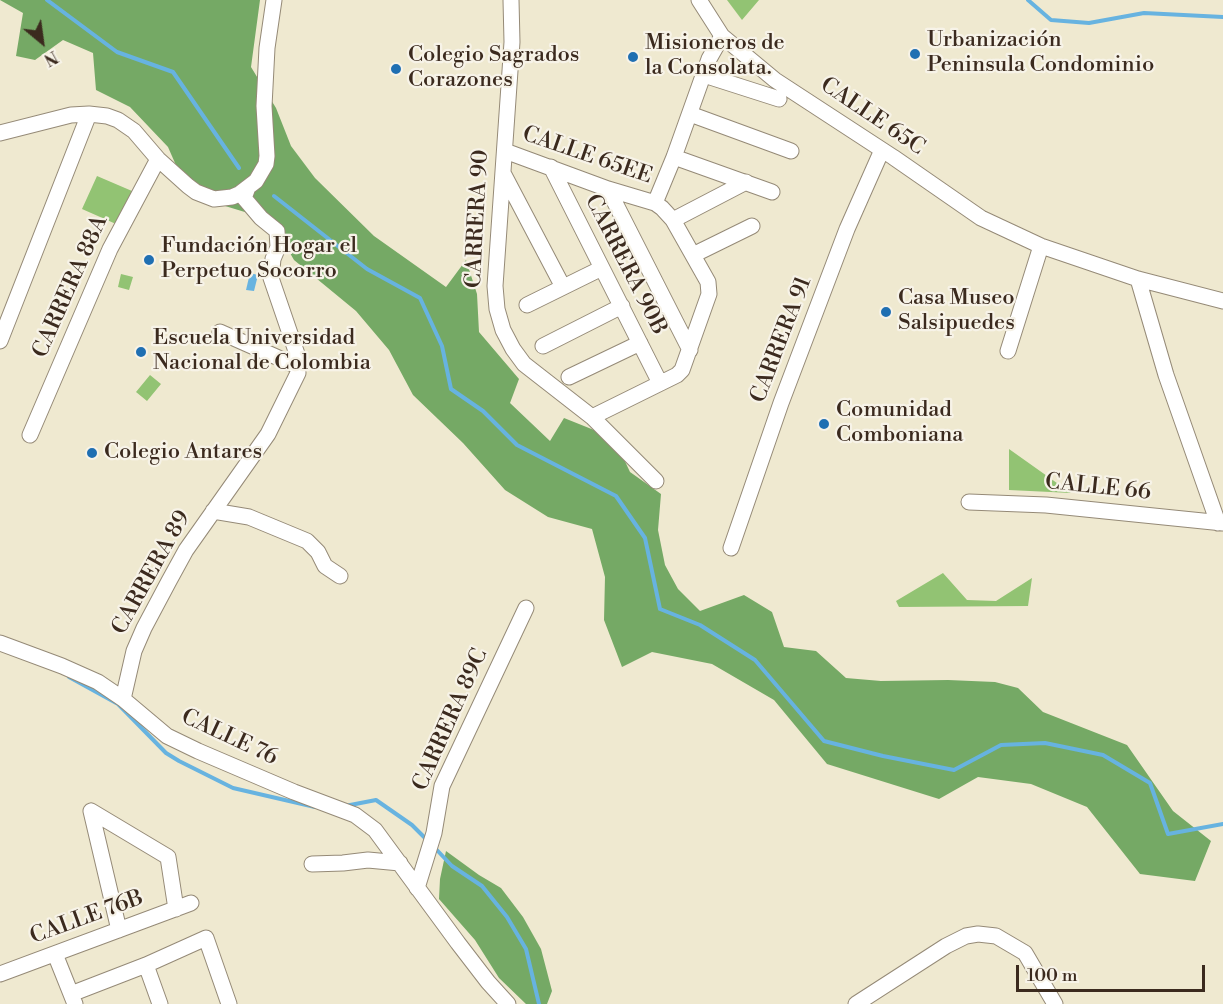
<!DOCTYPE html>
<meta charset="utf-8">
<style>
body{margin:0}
#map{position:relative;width:1223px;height:1004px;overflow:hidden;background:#efe9d0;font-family:"Libre Bodoni",serif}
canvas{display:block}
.north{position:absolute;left:12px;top:12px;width:60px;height:60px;-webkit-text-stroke:4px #f7f3e8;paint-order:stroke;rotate:151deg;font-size:16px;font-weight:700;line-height:24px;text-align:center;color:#3b2a1e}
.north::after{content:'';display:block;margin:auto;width:21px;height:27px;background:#3b2a1e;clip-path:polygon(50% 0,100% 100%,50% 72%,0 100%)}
.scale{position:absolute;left:1016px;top:965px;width:189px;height:27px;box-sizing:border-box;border:3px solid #3b2a1e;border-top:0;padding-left:8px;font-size:18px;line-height:21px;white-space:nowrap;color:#3b2a1e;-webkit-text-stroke:4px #f7f3e8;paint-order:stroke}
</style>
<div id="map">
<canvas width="1223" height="1004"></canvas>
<div class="north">N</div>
<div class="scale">100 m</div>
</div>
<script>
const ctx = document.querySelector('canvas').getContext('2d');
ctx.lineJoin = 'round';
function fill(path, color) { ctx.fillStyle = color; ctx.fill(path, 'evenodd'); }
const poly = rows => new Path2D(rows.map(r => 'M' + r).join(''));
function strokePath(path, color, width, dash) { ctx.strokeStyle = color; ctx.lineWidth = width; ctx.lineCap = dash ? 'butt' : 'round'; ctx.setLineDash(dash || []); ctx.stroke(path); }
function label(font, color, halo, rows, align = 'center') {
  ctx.font = font + ' "Libre Bodoni",serif'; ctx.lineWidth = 4.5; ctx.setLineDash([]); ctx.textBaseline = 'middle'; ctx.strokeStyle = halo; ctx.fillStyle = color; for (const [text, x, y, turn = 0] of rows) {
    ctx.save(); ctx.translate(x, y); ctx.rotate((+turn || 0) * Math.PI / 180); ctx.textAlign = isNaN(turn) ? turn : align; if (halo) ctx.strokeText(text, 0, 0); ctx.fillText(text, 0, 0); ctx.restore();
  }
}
fill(poly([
 [727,0,759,0,742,20],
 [97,176,132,191,116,224,82,209],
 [121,274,133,277,129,290,118,287],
 [150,375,161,384,147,401,136,392],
 [1009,449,1071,493,1009,490],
 [943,573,967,600,996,601,1032,578,1028,606,899,607,896,601]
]), '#92c373');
fill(poly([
 [0,0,260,0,251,67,276,108,291,146,315,178,374,236,446,287,466,260,477,294,479,332,519,379,510,403,550,441,564,418,614,438,630,472,661,494,658,530,665,565,678,589,700,611,744,595,772,612,784,647,816,651,846,678,881,681,948,680,995,682,1018,688,1043,712,1127,745,1173,811,1211,841,1195,881,1140,874,1087,807,1031,784,978,777,939,799,827,764,774,700,712,664,652,652,622,667,604,620,605,577,592,529,548,517,505,490,463,443,413,395,389,350,356,311,294,260,271,220,189,195,168,147,130,107,96,90,93,53,63,40,35,60,16,56,23,13],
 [446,851,479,875,501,888,523,917,541,949,552,991,547,1004,526,1004,499,978,475,940,439,899,440,879]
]), '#75a965');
fill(poly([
 [250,273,258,275,254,291,246,290]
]), '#67b3e0');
strokePath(poly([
 [47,0,117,52,173,72,239,168],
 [1028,0,1051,20,1089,23,1144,13,1223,17],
 [274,196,367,269,420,298,442,346,451,389,483,411,517,445,616,496,645,538,660,609,700,625,755,660,824,741,883,756,954,770,1001,745,1045,743,1103,755,1150,783,1168,834,1223,824],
 [69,677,118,704,166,753,179,761,233,788,315,807],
 [345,806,376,800,412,825,428,841],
 [435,848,452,866,482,886,507,917,526,949,539,1004]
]), '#67b3e0', 4);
const minor = poly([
 [511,0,512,42,495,286,497,309,503,330,513,349,524,364,592,417,656,481],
 [699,0,722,36,775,80,893,157,981,218,1041,246,1138,279,1223,301],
 [704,75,779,99],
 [690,114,791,151],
 [0,133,71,115,89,114,107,116,118,120,134,131,158,159,188,186,196,192,214,199,232,197,239,194,256,181,266,164,267,156,264,106,267,48,274,0],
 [505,151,608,189,655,203,662,208,673,220,708,282,709,294,682,370,677,375,592,417],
 [674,157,772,192],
 [551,167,660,383],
 [503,173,563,287],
 [608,189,690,350],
 [655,203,674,157,709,59,722,36],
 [673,220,746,182],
 [693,255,752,226],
 [1138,279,1166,375,1218,523],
 [527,305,602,268],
 [220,332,299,367],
 [0,341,89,114],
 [543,346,622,306],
 [1008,351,1041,246],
 [569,377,640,343],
 [30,435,110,249,158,159],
 [969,502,1046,505,1223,523],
 [213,511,249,517,307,541,318,552,325,566,340,576],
 [731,548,781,403,847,229,882,150],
 [0,643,62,666,98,682,123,699,167,736,198,751,294,792,355,815,375,830,458,943,488,982,508,1004],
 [123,699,134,651,144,628,169,581,186,550,268,434,298,373,297,354,271,278,273,259,278,247,277,231,261,218,244,198,247,190],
 [91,811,168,857,176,909],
 [91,811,119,930],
 [312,864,343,863,368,860,400,863],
 [417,888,434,833,442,786,526,608],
 [55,954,75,1004],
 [146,965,160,1004],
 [0,974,191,903],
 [71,994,146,965,206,938,229,1004],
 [856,1004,946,946,966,936,978,934,996,936,1025,953,1055,1004]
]);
strokePath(minor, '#958a77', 17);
strokePath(minor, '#fff', 15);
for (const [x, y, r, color] of [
 [915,54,6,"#1f6fb2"],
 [633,57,6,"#1f6fb2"],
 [396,69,6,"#1f6fb2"],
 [149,260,6,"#1f6fb2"],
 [886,312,6,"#1f6fb2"],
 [141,352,6,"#1f6fb2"],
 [824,424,6,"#1f6fb2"],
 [92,453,6,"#1f6fb2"]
]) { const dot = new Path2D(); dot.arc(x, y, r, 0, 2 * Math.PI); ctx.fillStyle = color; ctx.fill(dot); strokePath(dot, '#f7f3e8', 2); }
label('22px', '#3b2a1e', '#f7f3e8', [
 ["Urbanización",927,41],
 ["Peninsula Condominio",927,66],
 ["Misioneros de",645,44],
 ["la Consolata.",645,69],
 ["Colegio Sagrados",408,56],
 ["Corazones",408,81],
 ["Fundación Hogar el",161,247],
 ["Perpetuo Socorro",161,272],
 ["Casa Museo",898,299],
 ["Salsipuedes",898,324],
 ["Escuela Universidad",153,339],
 ["Nacional de Colombia",153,364],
 ["Comunidad",836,411],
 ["Comboniana",836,436],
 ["Colegio Antares",104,453]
], 'left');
label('22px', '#3b2a1e', '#f7f3e8', [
 ["CALLE 65C",872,117,34],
 ["CALLE 65EE",587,156,19],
 ["CARRERA 90",478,219,-87],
 ["CARRERA 90B",625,265,63],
 ["CARRERA 88A",71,287,-66],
 ["CARRERA 91",782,340,-69],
 ["CALLE 66",1098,488,6],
 ["CARRERA 89",152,573,-61],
 ["CARRERA 89C",451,720,-66],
 ["CALLE 76",229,738,25],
 ["CALLE 76B",87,918,-20]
]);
</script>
